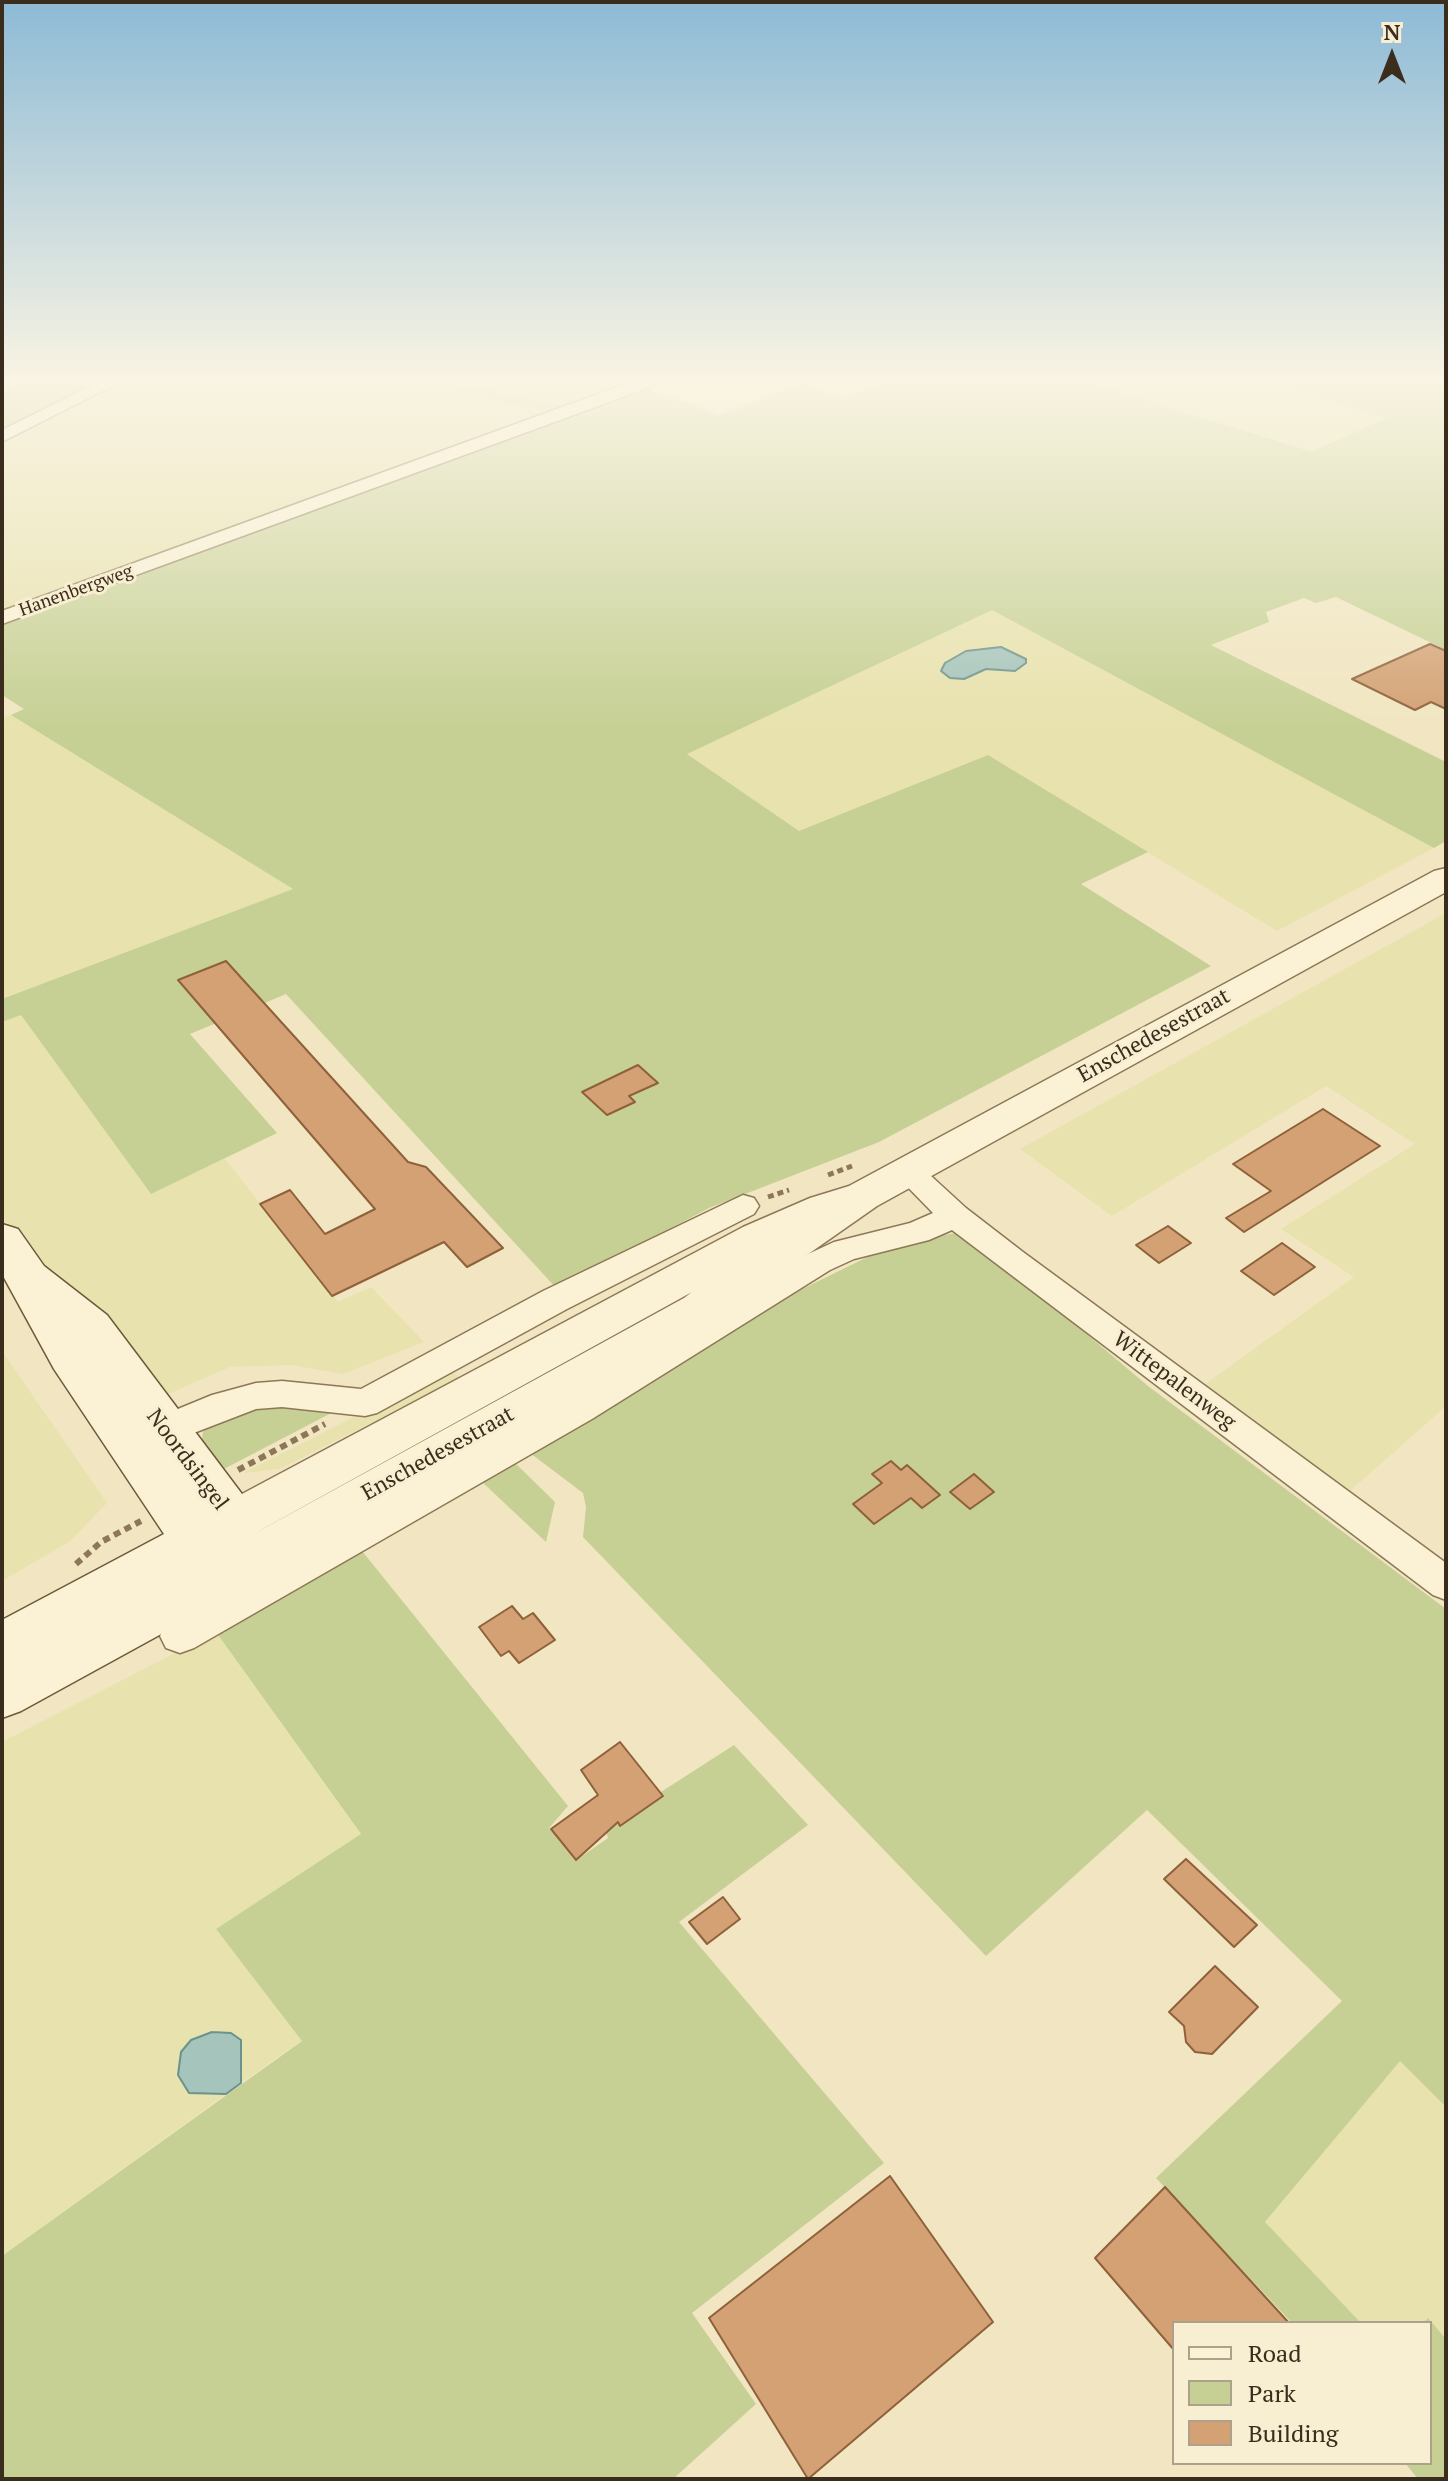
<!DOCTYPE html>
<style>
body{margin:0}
#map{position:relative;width:1448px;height:2481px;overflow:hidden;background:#f1e6c1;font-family:"PT Serif",serif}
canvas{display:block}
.frame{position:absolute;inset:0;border:4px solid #3b2d1d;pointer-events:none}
.legend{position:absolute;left:1172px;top:2321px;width:260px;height:144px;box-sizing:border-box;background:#f8efd2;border:2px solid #aca18a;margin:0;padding:10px 14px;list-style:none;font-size:24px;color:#3b2d1d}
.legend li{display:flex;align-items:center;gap:16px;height:40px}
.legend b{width:40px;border:2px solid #aca18a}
.north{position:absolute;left:1352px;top:16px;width:80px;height:80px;-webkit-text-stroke:6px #f8efd2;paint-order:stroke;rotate:0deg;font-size:22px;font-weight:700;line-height:32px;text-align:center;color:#3b2d1d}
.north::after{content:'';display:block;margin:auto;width:28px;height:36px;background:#3b2d1d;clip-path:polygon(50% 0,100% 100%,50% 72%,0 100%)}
</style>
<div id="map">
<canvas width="1448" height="2481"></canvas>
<div class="frame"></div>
<ul class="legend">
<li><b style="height:10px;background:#fbf2d5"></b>Road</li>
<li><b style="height:22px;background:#c6d094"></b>Park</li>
<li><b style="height:22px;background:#d3a174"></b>Building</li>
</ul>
<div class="north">N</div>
</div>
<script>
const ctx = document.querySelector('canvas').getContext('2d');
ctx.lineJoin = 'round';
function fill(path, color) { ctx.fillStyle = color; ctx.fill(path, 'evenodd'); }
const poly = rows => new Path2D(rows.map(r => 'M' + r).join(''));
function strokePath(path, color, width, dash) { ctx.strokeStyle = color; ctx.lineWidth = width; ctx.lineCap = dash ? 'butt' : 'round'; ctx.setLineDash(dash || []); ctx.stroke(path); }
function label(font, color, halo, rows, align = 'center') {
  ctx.font = font + ' "PT Serif",serif'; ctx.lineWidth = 6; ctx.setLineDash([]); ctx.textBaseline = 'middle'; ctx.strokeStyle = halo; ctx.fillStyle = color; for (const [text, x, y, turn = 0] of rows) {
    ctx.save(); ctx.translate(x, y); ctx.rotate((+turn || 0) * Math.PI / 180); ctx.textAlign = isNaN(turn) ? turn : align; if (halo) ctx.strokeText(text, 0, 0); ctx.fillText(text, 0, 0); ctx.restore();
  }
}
fill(poly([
 [122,382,411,382,553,412,2,613,2,443],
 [447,382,637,382,568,407],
 [1088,382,1262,382,1387,418,1312,453],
 [992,610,1202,722,1434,848,1277,931,988,755,799,832,686,753],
 [978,648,1007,649,1026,658,1026,663,1008,672,993,669,980,671,945,663],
 [11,715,293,889,2,999,2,718],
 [1446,913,1446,1406,1342,1498,1197,1390,1354,1277,1281,1229,1415,1144,1326,1086,1112,1216,1020,1149],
 [21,1015,151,1193,225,1159,338,1302,371,1287,424,1342,343,1374,292,1365,230,1367,159,1398,39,1266,2,1219,2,1022],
 [2,1351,107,1503,69,1542,2,1581],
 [451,1368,459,1378,280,1469,243,1473],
 [216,1632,361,1835,216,1929,302,2040,241,2083,242,2058,205,2095,226,2094,2,2256,2,1742],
 [1400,2060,1446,2107,1446,2339,1428,2318,1423,2323,1361,2323,1265,2223]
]), '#e8e2ae');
fill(poly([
 [22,382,105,382,2,433,2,392],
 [447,382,568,407,553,412,410,383],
 [884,382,1088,382,1312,452,1386,418,1262,382,1446,382,1446,650,1336,597,1316,603,1304,598,1266,612,1269,622,1211,645,1446,762,1446,841,1434,848,992,610,687,754,799,831,988,755,1148,852,1081,884,1211,966,879,1142,709,1208,557,1289,286,994,190,1034,277,1133,151,1194,21,1015,2,1022,2,999,293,889,11,715,24,709,2,695,2,625,646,388,719,415,803,383,842,398],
 [965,1231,1148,1386,1446,1609,1446,2107,1400,2061,1265,2222,1361,2323,1292,2323,1156,2178,1342,2001,1147,1810,986,1956,583,1537,586,1507,583,1493,530,1453,792,1294,890,1246],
 [273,1402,339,1409,222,1470,200,1456,203,1431,237,1410],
 [512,1460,555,1502,546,1542,481,1481],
 [362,1551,568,1806,549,1828,575,1861,608,1838,605,1828,734,1745,808,1825,679,1922,884,2163,692,2313,756,2404,673,2479,2,2479,2,2256,302,2041,216,1929,361,1834,216,1632],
 [1428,2318,1446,2339,1446,2479,1418,2479,1405,2463,1430,2463,1430,2323,1423,2323]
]), '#c6d094');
const water = poly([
 [1001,647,1026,659,1026,663,1015,671,986,669,964,679,950,678,941,671,945,663,966,651,1001,647],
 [212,2032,231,2033,241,2040,241,2083,226,2094,189,2093,178,2075,181,2052,191,2040,212,2032]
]);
fill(water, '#a4c4bc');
strokePath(water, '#6a938b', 2);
const building = poly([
 [1430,644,1446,651,1446,709,1431,702,1415,710,1352,679,1430,644],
 [226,961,408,1162,426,1167,503,1248,467,1267,444,1242,332,1296,260,1204,290,1190,325,1234,375,1209,178,980,226,961],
 [638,1065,658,1083,629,1096,635,1102,607,1115,582,1092,638,1065],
 [1323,1109,1380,1146,1244,1232,1226,1218,1271,1191,1233,1164,1323,1109],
 [1168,1226,1191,1243,1159,1263,1136,1245,1168,1226],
 [1282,1243,1315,1267,1274,1295,1241,1271,1282,1243],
 [891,1461,901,1470,907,1465,940,1495,922,1508,911,1498,874,1524,853,1504,882,1483,872,1474,891,1461],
 [974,1474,994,1492,970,1509,950,1492,974,1474],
 [512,1606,523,1619,533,1613,555,1640,519,1663,509,1651,501,1656,479,1627,512,1606],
 [620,1742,663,1796,620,1826,618,1822,576,1860,551,1829,598,1795,581,1770,620,1742],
 [1186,1859,1257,1925,1234,1947,1164,1879,1186,1859],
 [723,1897,740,1919,707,1944,689,1922,723,1897],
 [1215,1966,1258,2007,1212,2054,1195,2052,1186,2042,1184,2026,1169,2012,1215,1966],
 [890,2176,993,2322,808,2479,709,2318,890,2176],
 [1165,2187,1289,2323,1174,2323,1174,2350,1095,2258,1165,2187]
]);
fill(building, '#d3a174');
strokePath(building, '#8e613b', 2);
const minor = poly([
 [99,382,120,382,2,442,2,430,99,382],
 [631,382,655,382,653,386,2,624,2,611,631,382],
 [907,1161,918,1164,966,1208,1023,1252,1446,1563,1446,1600,1433,1595,952,1230,929,1240,854,1259,830,1270,592,1419,194,1648,180,1653,166,1648,160,1636,166,1624,568,1399,808,1254,834,1242,910,1223,933,1213,892,1171,896,1164,907,1161],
 [743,1195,754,1198,759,1206,754,1214,567,1309,377,1413,365,1416,282,1407,256,1409,147,1451,134,1447,129,1437,134,1427,212,1395,256,1383,282,1381,361,1389,543,1291,743,1195]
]);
const tertiary = poly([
 [1446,868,1446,892,877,1206,714,1320,256,1582,238,1588,220,1582,180,1555,172,1541,180,1527,743,1227,810,1198,849,1186,1434,871,1446,868],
 [692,1292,684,1298,239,1542,692,1292]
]);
const secondary = poly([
 [2,1224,18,1229,44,1266,107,1315,251,1506,258,1521,264,1567,256,1582,21,1711,2,1718,2,1620,164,1534,54,1369,2,1274,2,1224]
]);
strokePath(minor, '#8d7757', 3);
strokePath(tertiary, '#8d7757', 3);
strokePath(secondary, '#6e583a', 3);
strokePath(poly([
 [828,1175,852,1166],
 [768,1197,789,1190]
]), '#8d7757', 5, [6, 4]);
strokePath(poly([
 [238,1470,325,1424],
 [76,1564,101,1542,141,1521]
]), '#8d7757', 6, [7, 5]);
fill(minor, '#fbf2d5');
fill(tertiary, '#fbf2d5');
fill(secondary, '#fbf2d5');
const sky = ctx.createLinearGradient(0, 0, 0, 729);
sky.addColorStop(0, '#8dbad6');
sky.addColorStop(0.52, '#f9f4e3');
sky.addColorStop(1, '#f9f4e300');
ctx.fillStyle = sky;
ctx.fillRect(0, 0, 1448, 729);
label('18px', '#3b2d1d', '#f8efd2', [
 ["Hanenbergweg",76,591,-20]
]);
label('22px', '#3b2d1d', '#f8efd2', [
 ["Enschedesestraat",1154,1036,-29],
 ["Wittepalenweg",1174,1381,37],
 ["Enschedesestraat",438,1454,-29],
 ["Noordsingel",187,1460,53]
]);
</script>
